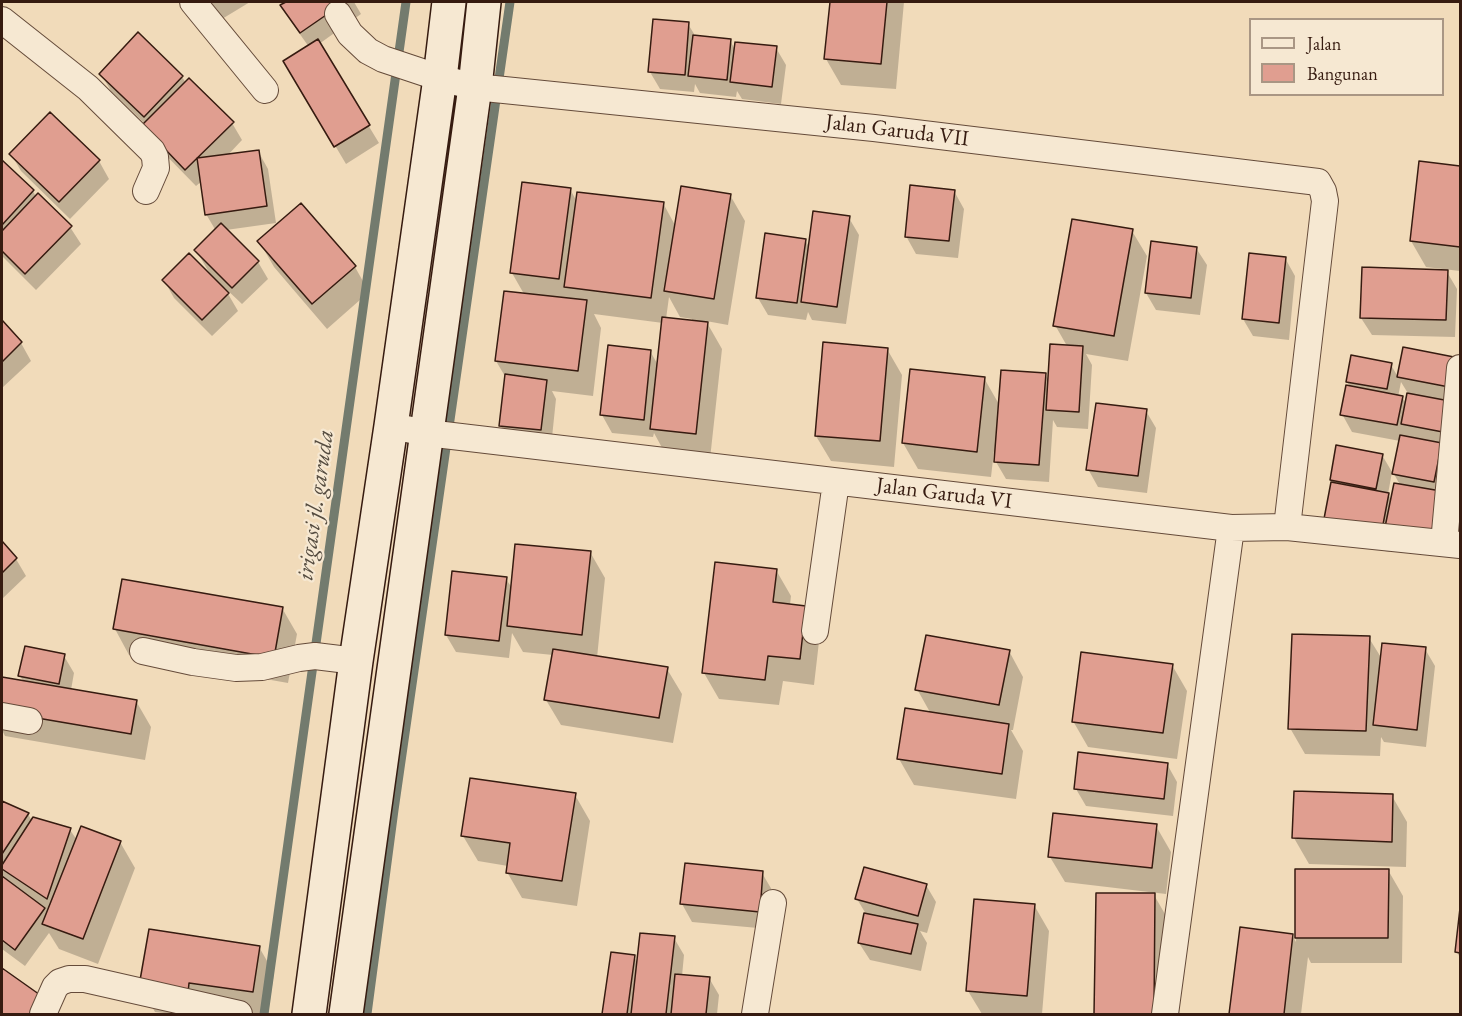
<!DOCTYPE html>
<style>
body{margin:0}
#map{position:relative;width:1462px;height:1016px;overflow:hidden;background:#f1dbba;font-family:"EB Garamond",serif}
canvas{display:block}
.frame{position:absolute;inset:0;border:3px solid #361b10;pointer-events:none}
.legend{position:absolute;left:1249px;top:18px;width:195px;height:78px;box-sizing:border-box;background:#f6e8d2;border:2px solid #a99684;margin:0;padding:8px 10px;list-style:none;font-size:18px;color:#361b10}
.legend li{display:flex;align-items:center;gap:12px;height:30px}
.legend b{width:30px;border:2px solid #a99684}
</style>
<div id="map">
<canvas width="1462" height="1016"></canvas>
<div class="frame"></div>
<ul class="legend">
<li><b style="height:8px;background:#f6e8d2"></b>Jalan</li>
<li><b style="height:16px;background:#e09e90"></b>Bangunan</li>
</ul>
</div>
<script>
const ctx = document.querySelector('canvas').getContext('2d');
ctx.lineJoin = 'round';
function fill(path, color) { ctx.fillStyle = color; ctx.fill(path, 'evenodd'); }
const poly = rows => new Path2D(rows.map(r => 'M' + r).join(''));
function strokePath(path, color, width, dash) { ctx.strokeStyle = color; ctx.lineWidth = width; ctx.lineCap = dash ? 'butt' : 'round'; ctx.setLineDash(dash || []); ctx.stroke(path); }
function label(font, color, halo, rows, align = 'center') {
  ctx.font = font + ' "EB Garamond",serif'; ctx.lineWidth = 4.5; ctx.setLineDash([]); ctx.textBaseline = 'middle'; ctx.strokeStyle = halo; ctx.fillStyle = color; for (const [text, x, y, turn = 0] of rows) {
    ctx.save(); ctx.translate(x, y); ctx.rotate((+turn || 0) * Math.PI / 180); ctx.textAlign = isNaN(turn) ? turn : align; if (halo) ctx.strokeText(text, 0, 0); ctx.fillText(text, 0, 0); ctx.restore();
  }
}
fill(poly([
 [211,2,250,2,222,19],
 [282,2,354,2,361,14,319,44,379,143,346,164,285,61,309,47,292,23,282,6,284,5],
 [831,2,904,2,896,89,841,85,826,59],
 [688,24,696,37,730,40,735,50,776,48,786,65,781,104,742,99,737,91,736,97,700,93,695,84,694,92,660,89,650,72],
 [101,74,182,77,186,83,232,123,242,140,227,156,258,151,268,169,276,223,226,230,258,262,268,279,242,304,224,287,238,311,212,336,174,298,164,280,210,274,196,250,216,231,206,214,202,181,196,186,154,143,145,124,111,91],
 [11,154,99,161,109,179,70,219,21,171],
 [2,162,33,191,36,197,70,227,81,244,36,290,2,256],
 [1421,163,1460,167,1460,271,1426,267,1411,241],
 [570,189,577,202,663,203,676,227,730,195,745,221,728,325,706,321,722,349,710,459,666,455,654,433,653,437,612,433,602,415,650,351,658,365,663,323,594,314,601,328,593,396,552,391,556,399,551,447,511,443,500,425,506,378,496,361,524,294,512,273],
 [669,297,680,317,692,319,692,321,666,319],
 [954,191,964,209,958,258,916,254,906,236],
 [849,218,859,235,846,324,812,320,808,312,806,320,768,315,758,298,805,240,810,248],
 [1132,231,1147,256,1128,361,1086,354,1092,365,1088,429,1057,427,1053,420,1049,482,1006,479,996,462,997,451,994,451,991,477,918,469,903,443,984,378,1000,406,1045,374,1049,381,1067,346,1055,325],
 [259,241,355,267,369,292,327,329,274,267],
 [1196,248,1207,265,1200,315,1156,310,1146,293],
 [1285,258,1295,276,1289,340,1253,336,1243,319],
 [1447,272,1457,289,1455,337,1372,335,1361,318],
 [2,322,21,343,31,361,2,388],
 [887,349,902,375,894,467,831,461,816,436],
 [1453,359,1444,499,1393,538,1390,552,1335,542,1325,524,1333,482,1331,479,1382,455,1392,472,1388,494,1392,501,1400,485,1394,474,1400,441,1352,432,1342,414,1351,388,1347,382,1391,365,1398,377],
 [1401,382,1409,395,1407,405,1402,397,1398,397],
 [1146,411,1156,428,1147,493,1098,487,1088,469],
 [2,543,16,559,26,576,2,599],
 [590,552,605,578,597,658,667,669,682,694,673,743,561,725,546,700,553,655,523,652,512,633,509,658,456,652,446,635,506,579,512,588],
 [776,570,791,596,790,605,820,633,814,685,783,681,779,705,719,699,704,673],
 [282,608,297,634,288,683,129,655,115,629],
 [1369,638,1382,659,1425,649,1435,666,1426,747,1384,742,1381,737,1380,756,1305,754,1290,728],
 [1009,651,1023,677,1013,730,1011,730,1023,751,1016,799,914,785,899,759,931,714,917,689],
 [64,656,74,673,71,690,136,701,151,727,145,760,5,736,2,730,2,679,24,682,20,676],
 [1172,665,1187,691,1177,759,1088,747,1073,721],
 [1167,764,1177,782,1173,816,1086,806,1076,789],
 [1295,792,1392,796,1407,822,1406,867,1309,864,1294,838],
 [575,795,590,821,577,906,522,898,507,872,508,866,478,861,463,836],
 [2,802,28,814,32,821,70,830,77,840,120,842,135,868,98,964,59,949,49,933,25,966,2,949],
 [1156,826,1171,852,1166,894,1065,882,1050,857],
 [1297,870,1388,870,1403,896,1402,963,1311,963,1308,957,1301,1014,1231,1014,1241,929,1292,935,1296,942],
 [762,873,772,890,769,929,692,922,682,904],
 [926,885,936,902,927,933,920,931,927,943,921,971,870,960,859,943,866,914,857,899],
 [1097,895,1154,895,1169,921,1168,1014,1096,1014],
 [1034,905,1049,931,1042,1014,982,1014,968,991],
 [1460,920,1460,958,1457,952],
 [674,938,684,955,682,976,709,978,719,995,717,1014,603,1014,612,953,634,957,638,963],
 [259,947,274,973,268,1014,174,1014,155,1012,140,986],
 [2,969,42,998,52,1014,2,1014]
]), '#0003');
strokePath(poly([
 [264,1014,406,2],
 [367,1014,394,810,510,2]
]), '#737b6e', 9);
const building = poly([
 [286,2,345,2,300,33,280,5,286,2],
 [830,2,887,2,881,64,824,59,830,2],
 [653,19,689,22,685,75,648,72,653,19],
 [138,32,183,76,144,117,99,74,138,32],
 [693,35,731,39,727,80,688,76,693,35],
 [318,39,370,125,334,147,283,61,318,39],
 [735,42,777,46,772,87,730,82,735,42],
 [189,78,234,122,185,170,142,125,189,78],
 [50,112,100,160,59,202,9,154,50,112],
 [259,150,267,206,205,215,197,158,259,150],
 [2,160,34,190,2,225,2,160],
 [1419,161,1460,166,1460,247,1410,241,1419,161],
 [522,182,571,188,559,279,510,273,522,182],
 [910,185,955,190,949,241,905,237,910,185],
 [681,186,731,194,714,299,664,291,681,186],
 [577,192,664,202,651,298,564,287,577,192],
 [38,193,72,226,25,274,2,251,2,231,38,193],
 [301,203,356,266,312,304,257,241,301,203],
 [813,211,850,216,837,307,801,302,813,211],
 [1072,219,1133,229,1114,336,1053,326,1072,219],
 [221,223,259,261,232,288,194,250,221,223],
 [765,233,806,239,797,303,756,298,765,233],
 [1151,241,1197,247,1191,298,1145,293,1151,241],
 [189,253,229,293,202,320,162,280,189,253],
 [1249,253,1286,257,1279,323,1242,319,1249,253],
 [1362,267,1448,270,1446,320,1360,318,1362,267],
 [504,291,587,300,578,371,495,361,504,291],
 [662,317,708,322,696,434,650,429,662,317],
 [2,320,22,342,2,362,2,320],
 [823,342,888,348,880,441,815,436,823,342],
 [1050,344,1083,346,1079,412,1046,410,1050,344],
 [608,345,651,350,644,420,600,415,608,345],
 [1403,347,1454,357,1449,387,1397,377,1403,347],
 [1351,355,1392,363,1387,389,1346,382,1351,355],
 [910,369,985,377,977,452,902,443,910,369],
 [1001,370,1046,373,1039,465,994,462,1001,370],
 [505,374,547,380,541,430,499,426,505,374],
 [1346,385,1403,396,1397,425,1340,415,1346,385],
 [1407,393,1455,402,1448,433,1401,424,1407,393],
 [1096,403,1147,409,1138,476,1086,470,1096,403],
 [1400,435,1442,443,1434,482,1392,474,1400,435],
 [1336,445,1383,454,1376,489,1330,480,1336,445],
 [1331,482,1389,493,1381,535,1323,524,1331,482],
 [1394,483,1441,491,1432,536,1385,527,1394,483],
 [2,541,17,558,2,573,2,541],
 [515,544,591,551,582,635,507,626,515,544],
 [715,562,777,569,773,602,806,606,800,659,768,656,765,680,702,673,715,562],
 [452,571,507,577,499,641,445,635,452,571],
 [122,579,283,607,274,658,113,629,122,579],
 [1292,634,1370,636,1366,731,1288,729,1292,634],
 [926,635,1010,650,999,705,915,690,926,635],
 [1382,643,1426,647,1417,730,1373,725,1382,643],
 [25,646,65,654,59,684,18,676,25,646],
 [553,649,668,667,659,718,544,700,553,649],
 [1081,652,1173,664,1163,733,1072,722,1081,652],
 [2,677,137,700,131,734,2,712,2,677],
 [905,708,1009,724,1002,774,897,759,905,708],
 [1078,752,1168,763,1164,799,1074,789,1078,752],
 [470,778,576,793,562,881,506,873,510,843,461,836,470,778],
 [1294,791,1393,794,1392,842,1292,838,1294,791],
 [2,801,29,813,2,854,2,801],
 [1053,813,1157,824,1152,868,1048,857,1053,813],
 [33,817,71,828,47,899,2,869,2,865,33,817],
 [81,826,121,841,83,939,42,924,81,826],
 [685,863,763,871,760,912,680,904,685,863],
 [864,867,927,884,918,916,855,899,864,867],
 [1295,869,1389,869,1388,938,1295,938,1295,869],
 [2,876,45,908,15,950,2,940,2,876],
 [1096,893,1155,893,1154,1014,1094,1014,1096,893],
 [974,899,1035,904,1027,996,966,991,974,899],
 [1460,908,1460,953,1455,952,1460,908],
 [864,913,918,924,911,954,858,943,864,913],
 [1240,927,1293,934,1284,1014,1229,1014,1240,927],
 [149,929,260,946,253,992,189,983,188,993,139,986,149,929],
 [640,933,675,936,666,1014,631,1014,640,933],
 [611,952,635,955,627,1014,602,1014,611,952],
 [2,968,43,997,30,1014,2,1014,2,968],
 [675,974,710,977,706,1014,671,1014,675,974]
]);
fill(building, '#e09e90');
strokePath(building, '#361b10', 1.5);
const minor = poly([
 [193,2,265,90],
 [338,14,350,34,368,51,383,59,440,78,475,87,874,128,1318,182,1323,191,1325,201,1287,527],
 [2,20,88,88,152,151,155,157,156,168,146,191],
 [391,426,427,433,1231,528,1287,527,1460,545],
 [1444,543,1460,368],
 [815,631,836,482],
 [143,651,193,662,236,668,262,667,299,658,315,656,356,661],
 [2,716,29,721],
 [43,1014,55,987,60,982,69,979,85,979,239,1014],
 [755,1014,773,903],
 [1165,1014,1231,528]
]);
const secondary = poly([
 [309,1014,356,661,391,426,440,78,449,2],
 [346,1014,475,87,484,2]
]);
strokePath(minor, '#654b3a', 28);
strokePath(secondary, '#361b10', 36);
strokePath(minor, '#f6e8d2', 26);
strokePath(secondary, '#f6e8d2', 33);
label('22px', '#361b10', '#f6e8d2', [
 ["Jalan Garuda VII",897,131,7],
 ["Jalan Garuda VI",944,494,7]
]);
label('italic 24px', '#544b3f', '#f6e8d2', [
 ["irigasi jl. garuda",316,505,-82]
]);
</script>
